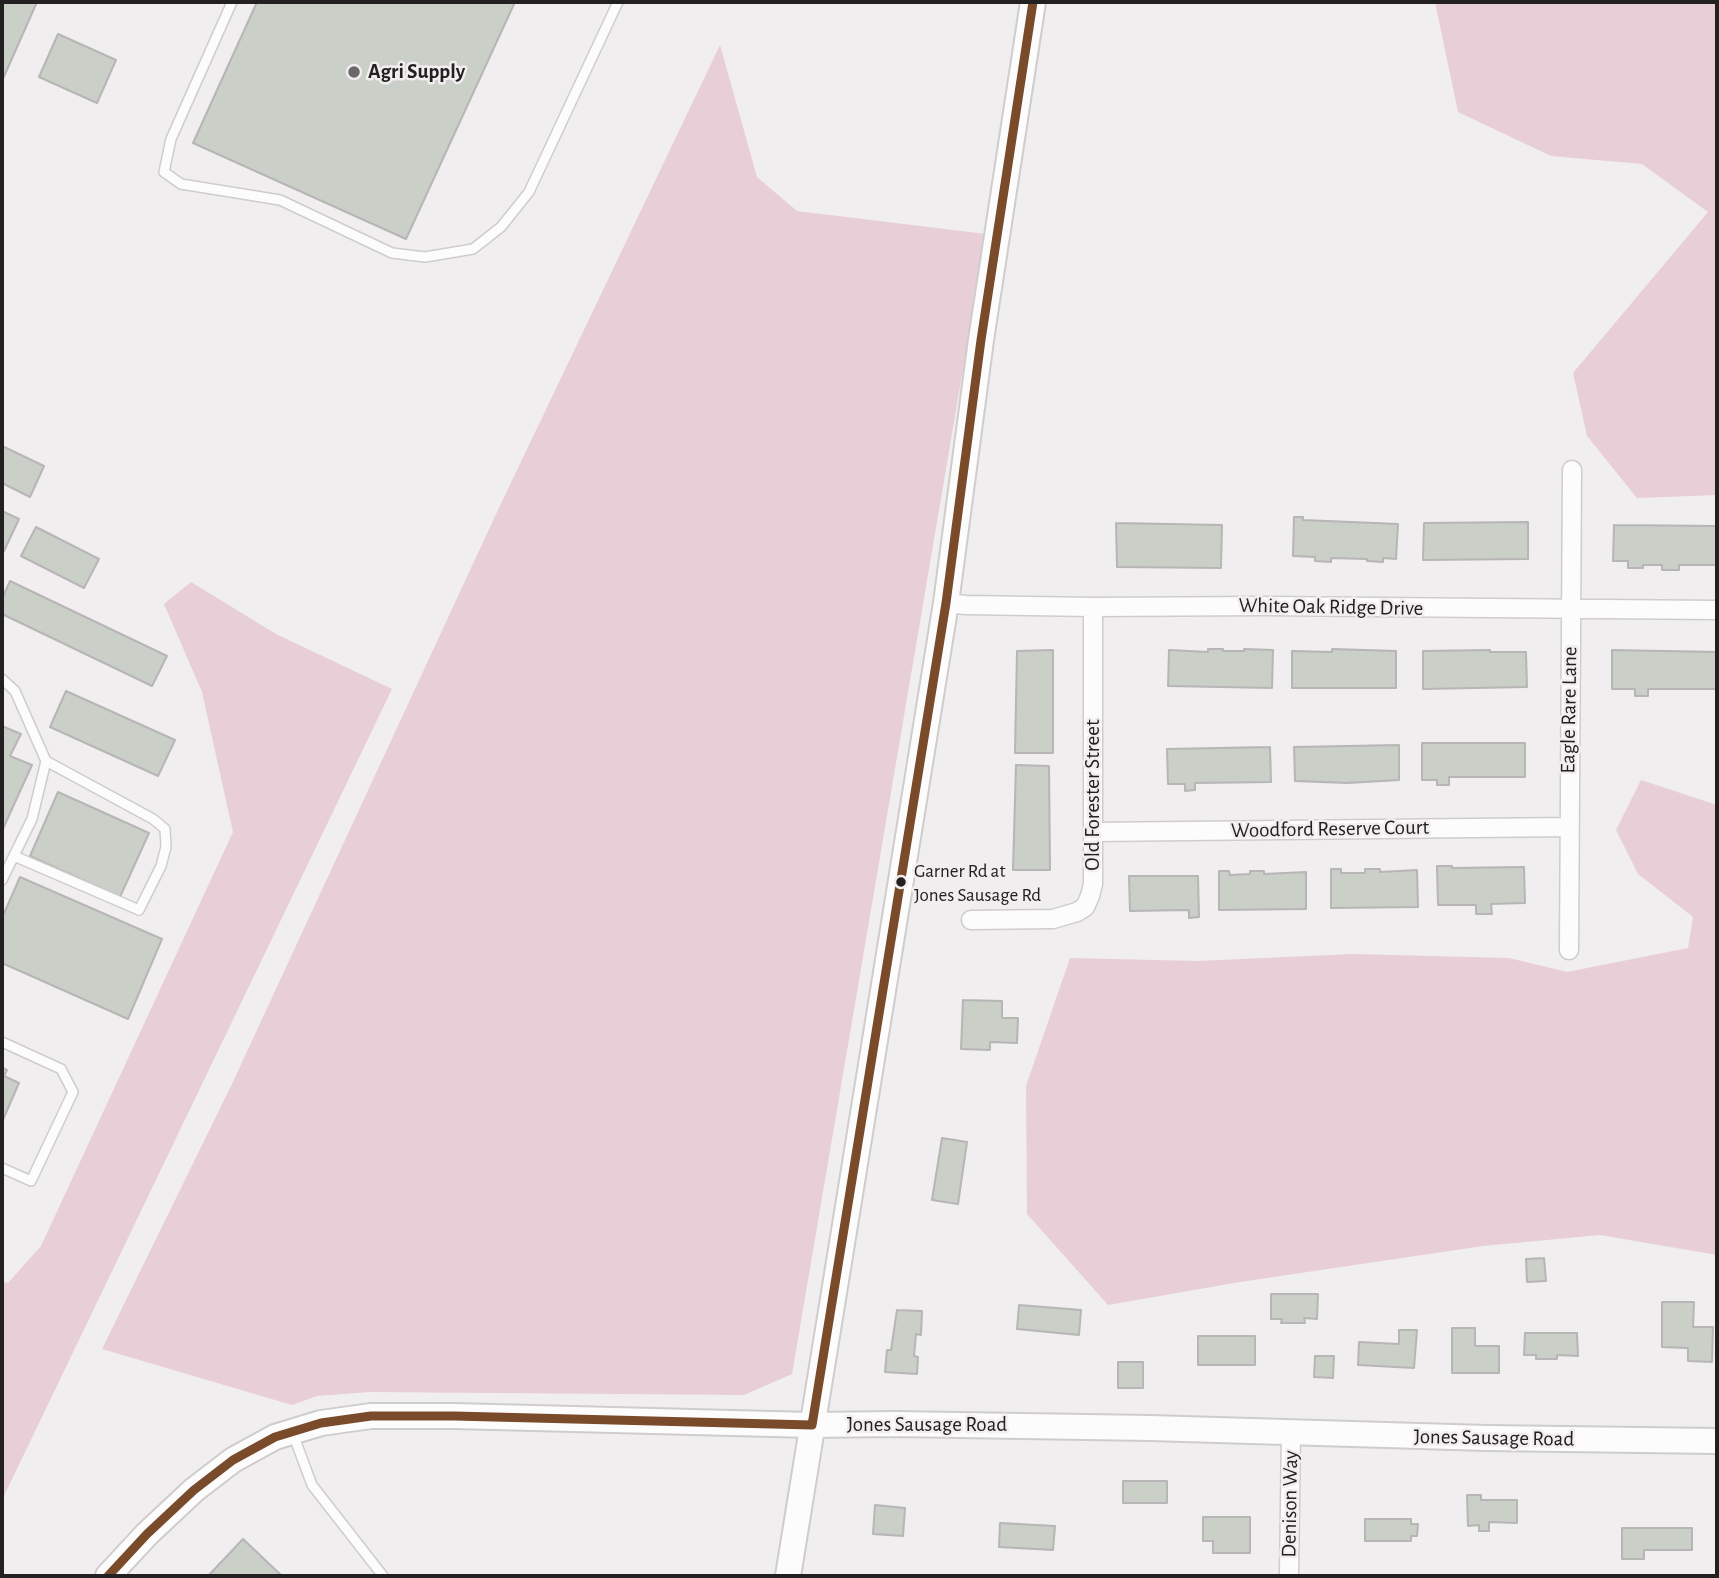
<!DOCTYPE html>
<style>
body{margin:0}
#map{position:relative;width:1719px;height:1578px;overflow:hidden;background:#f1eeef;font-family:"Alegreya Sans",sans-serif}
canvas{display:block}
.frame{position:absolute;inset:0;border:4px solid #222021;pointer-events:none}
</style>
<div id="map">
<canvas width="1719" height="1578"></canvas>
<div class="frame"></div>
</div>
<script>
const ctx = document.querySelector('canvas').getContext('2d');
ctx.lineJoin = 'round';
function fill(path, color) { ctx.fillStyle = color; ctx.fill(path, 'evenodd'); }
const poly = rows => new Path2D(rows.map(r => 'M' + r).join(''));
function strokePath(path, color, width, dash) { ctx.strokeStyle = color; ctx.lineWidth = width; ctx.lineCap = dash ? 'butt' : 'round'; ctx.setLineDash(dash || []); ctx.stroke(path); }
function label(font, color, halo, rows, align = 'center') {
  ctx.font = font + ' "Alegreya Sans",sans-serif'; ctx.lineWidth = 5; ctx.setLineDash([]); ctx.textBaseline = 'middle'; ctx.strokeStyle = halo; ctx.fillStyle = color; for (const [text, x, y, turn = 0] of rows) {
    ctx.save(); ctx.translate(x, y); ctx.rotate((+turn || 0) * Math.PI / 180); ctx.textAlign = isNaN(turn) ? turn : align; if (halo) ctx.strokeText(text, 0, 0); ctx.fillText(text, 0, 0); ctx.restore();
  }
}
fill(poly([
 [1435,2,1717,2,1717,495,1637,498,1587,436,1573,373,1708,212,1642,164,1551,156,1458,112],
 [720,45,757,177,797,211,986,234,792,1374,744,1395,370,1392,317,1396,292,1405,102,1349,231,1086,497,512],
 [191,582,276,634,392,689,2,1500,2,1281,8,1283,41,1246,233,832,202,692,164,604],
 [1641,780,1717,805,1717,1255,1600,1235,1483,1246,1240,1282,1108,1305,1027,1214,1026,1086,1070,958,1197,961,1353,954,1509,958,1567,972,1688,948,1693,917,1638,874,1616,830]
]), '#e8ced7');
const building = poly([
 [2,2,37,2,2,81,2,2],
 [257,2,515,2,406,239,193,143,257,2],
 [58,34,116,60,97,103,39,77,58,34],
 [2,446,44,466,30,497,2,483,2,446],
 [2,511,19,519,4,551,2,550,2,511],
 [1294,517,1303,517,1303,520,1398,524,1396,559,1383,558,1383,562,1367,561,1367,559,1331,558,1331,562,1315,561,1315,557,1293,556,1294,517],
 [1528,522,1528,559,1423,560,1424,523,1528,522],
 [1116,523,1222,525,1221,568,1117,567,1116,523],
 [1614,525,1717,526,1716,565,1679,565,1679,570,1662,570,1662,565,1643,565,1643,568,1628,568,1628,561,1613,561,1614,525],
 [36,527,99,559,84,588,21,556,36,527],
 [10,581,167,656,152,686,2,614,2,599,10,581],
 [1208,649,1223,649,1223,651,1244,651,1244,649,1273,650,1272,688,1168,686,1169,650,1208,652,1208,649],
 [1332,649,1396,651,1396,688,1292,688,1292,651,1332,652,1332,649],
 [1053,650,1053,753,1015,753,1017,651,1053,650],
 [1490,650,1490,652,1526,652,1527,687,1423,689,1423,651,1490,650],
 [1612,650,1717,652,1717,689,1648,689,1648,696,1635,696,1635,689,1612,689,1612,650],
 [66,691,175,740,158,776,50,727,66,691],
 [2,726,21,734,10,756,32,765,2,831,2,726],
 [1422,743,1525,743,1525,777,1449,777,1449,785,1437,785,1437,780,1422,780,1422,743],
 [1399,745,1399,780,1347,783,1295,781,1294,747,1399,745],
 [1270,747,1271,782,1195,783,1195,790,1185,791,1185,784,1168,784,1167,749,1270,747],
 [1016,765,1049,766,1050,870,1013,870,1016,765],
 [58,792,149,833,120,897,30,856,58,792],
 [1437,866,1452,866,1452,868,1524,867,1525,903,1491,904,1492,914,1476,914,1476,905,1438,905,1437,866],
 [1331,869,1341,869,1341,873,1365,873,1365,869,1380,869,1380,872,1417,870,1418,907,1331,908,1331,869],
 [1219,871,1229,871,1230,875,1250,874,1250,871,1264,871,1264,874,1306,872,1306,909,1219,910,1219,871],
 [1129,876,1198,876,1199,917,1189,918,1189,910,1130,911,1129,876],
 [20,877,162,939,128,1019,2,963,2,918,20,877],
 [963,1000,1002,1001,1002,1018,1018,1018,1017,1043,990,1042,990,1050,961,1049,963,1000],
 [2,1067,7,1070,4,1076,19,1083,2,1122,2,1067],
 [942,1138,967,1142,958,1204,932,1200,942,1138],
 [1544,1258,1546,1281,1527,1282,1526,1259,1544,1258],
 [1271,1294,1318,1294,1317,1319,1304,1318,1305,1323,1281,1323,1282,1319,1271,1319,1271,1294],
 [1662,1302,1694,1302,1693,1327,1713,1327,1712,1362,1688,1361,1688,1348,1662,1347,1662,1302],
 [1019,1305,1081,1310,1079,1335,1017,1329,1019,1305],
 [897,1310,922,1311,921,1335,916,1334,914,1356,918,1357,917,1374,885,1372,887,1350,891,1350,897,1310],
 [1452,1328,1475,1328,1475,1346,1499,1346,1499,1373,1452,1373,1452,1328],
 [1399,1330,1417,1330,1414,1368,1358,1365,1359,1342,1399,1344,1399,1330],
 [1525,1333,1577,1333,1578,1356,1557,1355,1557,1359,1536,1359,1536,1355,1524,1355,1525,1333],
 [1198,1336,1255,1336,1255,1365,1198,1365,1198,1336],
 [1315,1356,1334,1356,1333,1378,1314,1377,1315,1356],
 [1118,1362,1143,1362,1143,1388,1118,1388,1118,1362],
 [1123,1481,1167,1481,1167,1503,1123,1503,1123,1481],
 [1467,1495,1481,1495,1481,1500,1517,1500,1517,1523,1489,1522,1489,1531,1479,1531,1479,1525,1468,1526,1467,1495],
 [875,1505,905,1508,903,1536,873,1534,875,1505],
 [1203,1517,1250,1517,1250,1553,1213,1553,1213,1541,1203,1541,1203,1517],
 [1365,1519,1411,1519,1411,1524,1418,1524,1417,1536,1411,1536,1411,1541,1365,1541,1365,1519],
 [1000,1523,1055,1526,1053,1550,999,1547,1000,1523],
 [1622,1528,1692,1528,1692,1550,1644,1550,1644,1559,1622,1559,1622,1528],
 [243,1539,282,1576,208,1576,243,1539]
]);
fill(building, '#cacfc8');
strokePath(building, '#b7b5b6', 2);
const service = poly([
 [232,2,171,139,164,172,181,184,280,200,392,253,425,257,473,249,501,227,529,192,618,2],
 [2,679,15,691,46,761,32,819,2,880],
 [14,856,139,910,161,866,166,847,165,829,153,819,46,761],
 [2,1042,61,1069,73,1092,31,1181,2,1168],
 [293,1434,312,1485,383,1576]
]);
const minor = poly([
 [946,603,966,605,1093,607,1265,606,1717,610],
 [1093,832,1568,827],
 [971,920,1053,919,1077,912,1085,907,1090,896,1093,884,1093,607],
 [1569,950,1572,470],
 [1289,1576,1291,1432]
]);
const secondary = poly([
 [108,1576,147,1534,194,1490,233,1460,275,1437,321,1423,371,1416,454,1416,812,1425,895,1424,1150,1428,1487,1438,1717,1441],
 [788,1576,946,603,981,340,1033,2]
]);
strokePath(service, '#cecccc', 12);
strokePath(minor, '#cecccc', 21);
strokePath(secondary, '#cecccc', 28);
strokePath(service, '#fdfcfd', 9);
strokePath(minor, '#fdfcfd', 18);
strokePath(secondary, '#fdfcfd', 24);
strokePath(poly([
 [108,1576,147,1534,194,1490,233,1460,275,1437,321,1423,371,1416,454,1416,812,1425,946,603,981,340,1033,2]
]), '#7a4b2a', 9);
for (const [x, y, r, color] of [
 [354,72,7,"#6a6869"],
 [901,882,6,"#222021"]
]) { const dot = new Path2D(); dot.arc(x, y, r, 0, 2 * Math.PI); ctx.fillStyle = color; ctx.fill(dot); strokePath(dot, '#f2edef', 2.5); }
label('19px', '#222021', '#f2edef', [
 ["Garner Rd at",914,871],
 ["Jones Sausage Rd",914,895]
], 'left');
label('bold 21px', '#222021', '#f2edef', [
 ["Agri Supply",368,72]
], 'left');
label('21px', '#222021', '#f2edef', [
 ["White Oak Ridge Drive",1331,607,1],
 ["Eagle Rare Lane",1569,710,-89],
 ["Old Forester Street",1093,795,-90],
 ["Woodford Reserve Court",1330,829,-1],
 ["Jones Sausage Road",927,1425],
 ["Jones Sausage Road",1494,1438,1],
 ["Denison Way",1290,1504,-89]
]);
</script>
